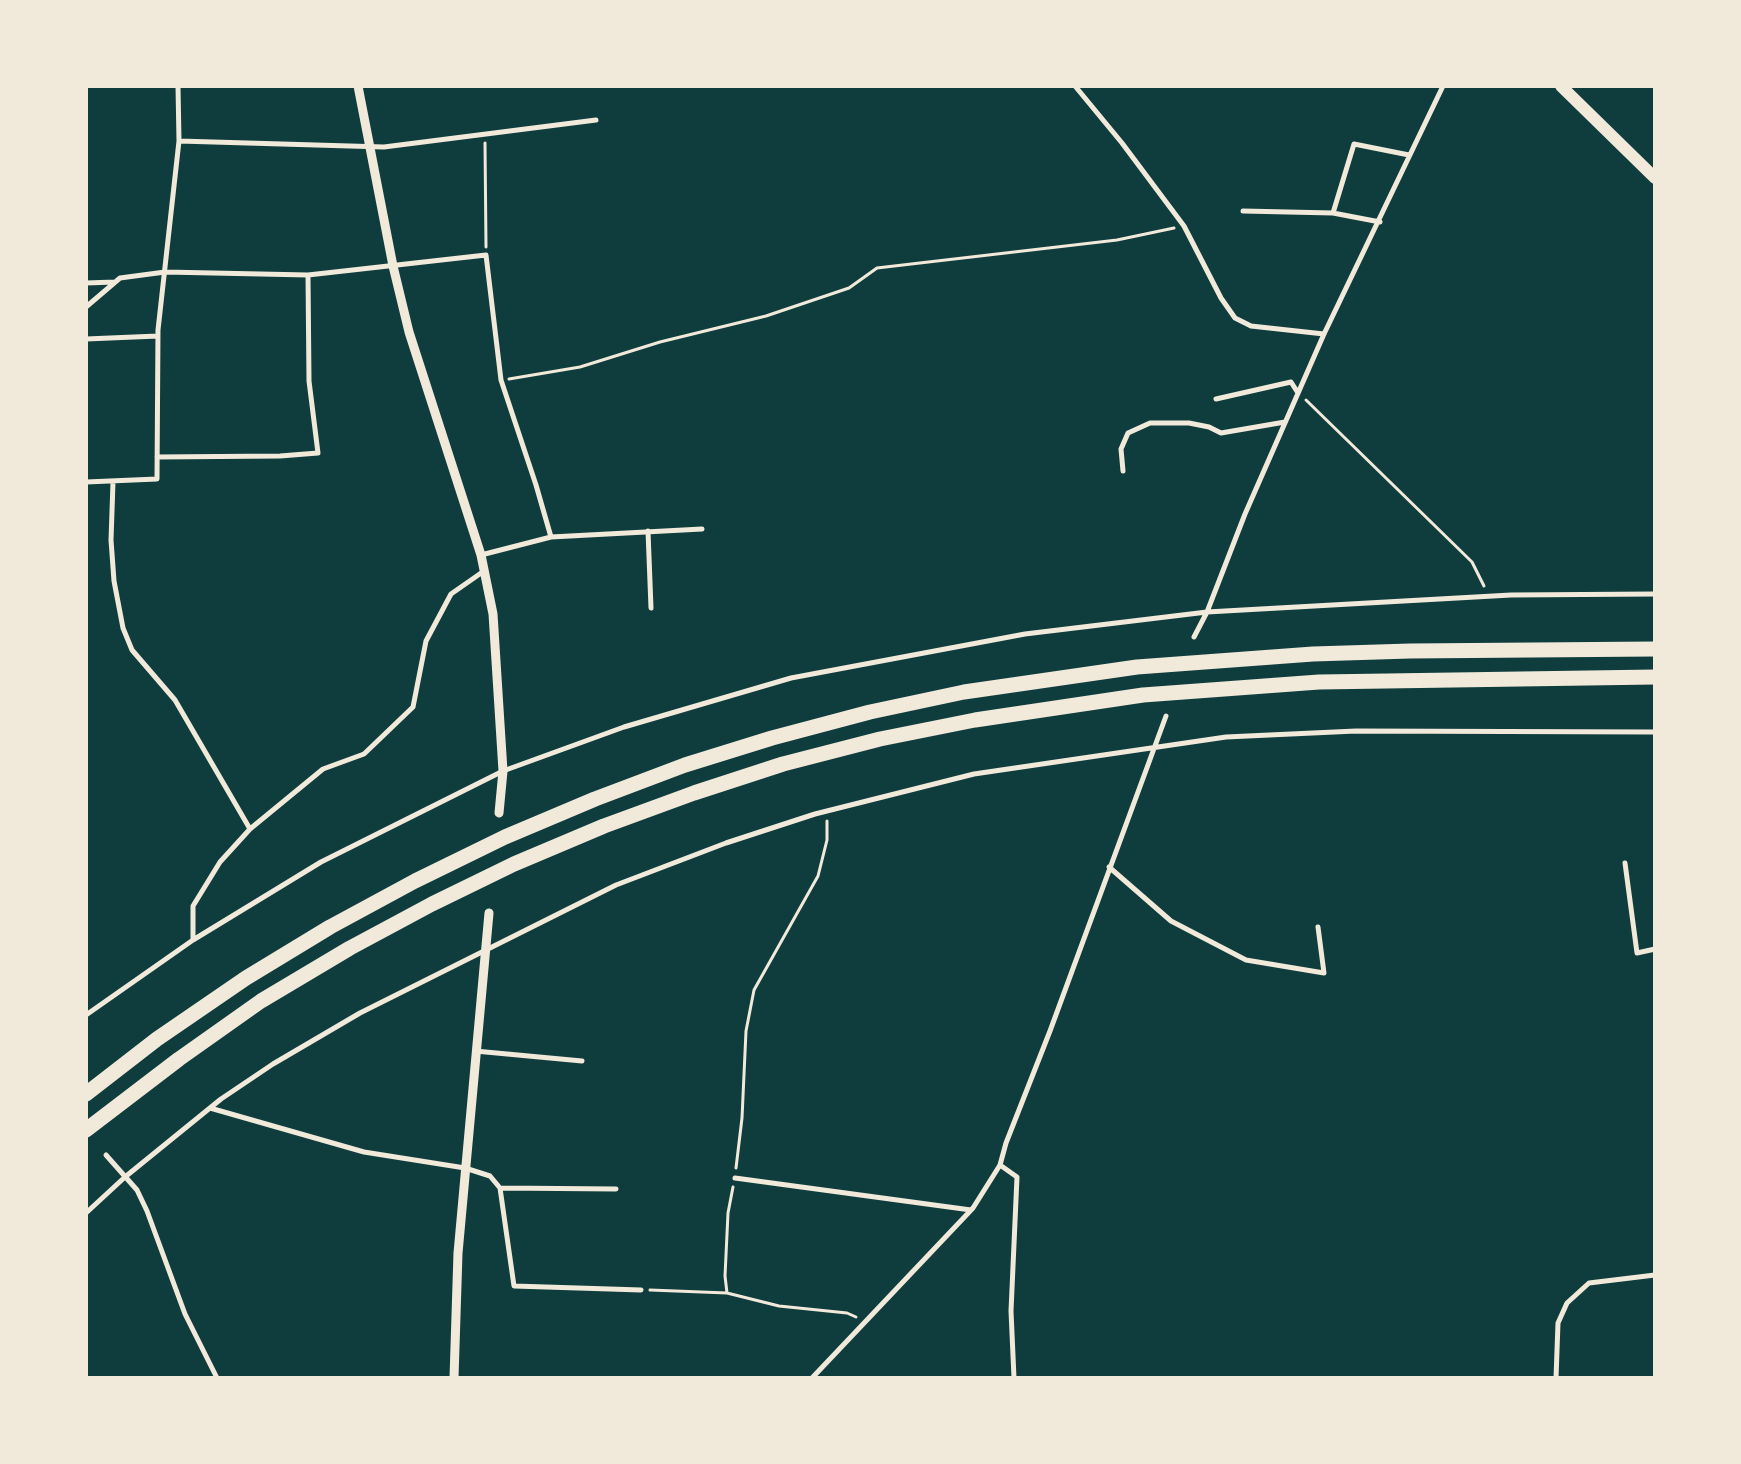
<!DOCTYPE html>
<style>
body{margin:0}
#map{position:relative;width:1741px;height:1464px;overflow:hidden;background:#0f3d3e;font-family:"Work Sans",sans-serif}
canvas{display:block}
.frame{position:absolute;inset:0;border:88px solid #f1e9da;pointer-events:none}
</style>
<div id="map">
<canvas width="1741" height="1464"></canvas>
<div class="frame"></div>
</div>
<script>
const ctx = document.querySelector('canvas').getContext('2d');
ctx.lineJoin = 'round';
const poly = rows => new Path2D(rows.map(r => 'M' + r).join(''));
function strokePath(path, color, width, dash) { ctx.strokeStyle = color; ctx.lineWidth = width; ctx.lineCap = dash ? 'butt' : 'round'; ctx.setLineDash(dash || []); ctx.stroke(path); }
strokePath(poly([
 [485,143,486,247],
 [509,379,580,367,660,342,766,316,849,288,877,268,1117,240,1174,228],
 [1306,400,1472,562,1484,586],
 [736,1168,742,1118,746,1031,754,990,818,876,827,840,827,821],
 [650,1290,727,1293,779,1306,847,1313,856,1317],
 [727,1293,725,1276,728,1213,733,1187]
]), '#f1e9da', 3);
strokePath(poly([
 [1075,86,1122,143,1184,226,1221,298,1235,318,1251,326,1324,334],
 [179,141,384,147,596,120],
 [1243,211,1333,213,1380,222],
 [1333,213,1354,144,1409,155],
 [86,283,115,282],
 [86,307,120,278,165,272,308,275,486,255,501,380,536,485,551,537,481,555],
 [86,339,158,336],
 [1216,399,1291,382,1298,393],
 [157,457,280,456,318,453,309,381,308,275],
 [1123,471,1121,449,1128,433,1150,423,1189,423,1209,427,1221,433,1285,422],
 [86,482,157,479,158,330,179,141,178,86],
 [113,482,111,540,114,581,123,628,132,650,175,700,250,829,220,862,193,906,193,940],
 [648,531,651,608],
 [551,537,702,529],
 [1194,637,1207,612,1245,514,1324,334,1443,86],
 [250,829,323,769,364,754,413,707,426,641,451,594,484,571],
 [1625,863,1637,953,1655,949],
 [1109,867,1171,921,1246,960,1324,973,1318,927],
 [86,1015,193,940,321,862,503,771,624,727,791,678,1025,634,1207,612,1511,595,1655,594],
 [475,1051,582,1061],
 [210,1108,364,1152,465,1168,490,1176,500,1188,514,1286,641,1290],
 [106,1155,137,1190,147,1211,185,1314,217,1378],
 [1000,1165,1017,1177,1011,1311,1014,1378],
 [735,1178,971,1210],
 [500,1188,616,1189],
 [86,1213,125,1177,221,1099,273,1064,360,1013,616,885,726,843,815,814,974,774,1226,737,1356,731,1655,732],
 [812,1378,973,1208,1000,1165,1006,1143,1050,1031,1166,716],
 [1556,1378,1558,1323,1567,1303,1589,1283,1655,1275]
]), '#f1e9da', 5);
strokePath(poly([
 [358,86,393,266,409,332,481,555,493,614,503,771,499,813],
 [454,1378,458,1253,489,913]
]), '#f1e9da', 9);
strokePath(poly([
 [1561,86,1655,178]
]), '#f1e9da', 12);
strokePath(poly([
 [86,1094,157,1039,246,978,330,927,415,881,505,837,595,799,685,765,772,738,870,712,964,692,1137,667,1313,654,1410,651,1655,649],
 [86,1130,179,1059,261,1001,350,948,432,904,514,864,604,826,694,793,783,764,880,739,975,720,1143,695,1319,682,1655,677]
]), '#f1e9da', 15);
</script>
